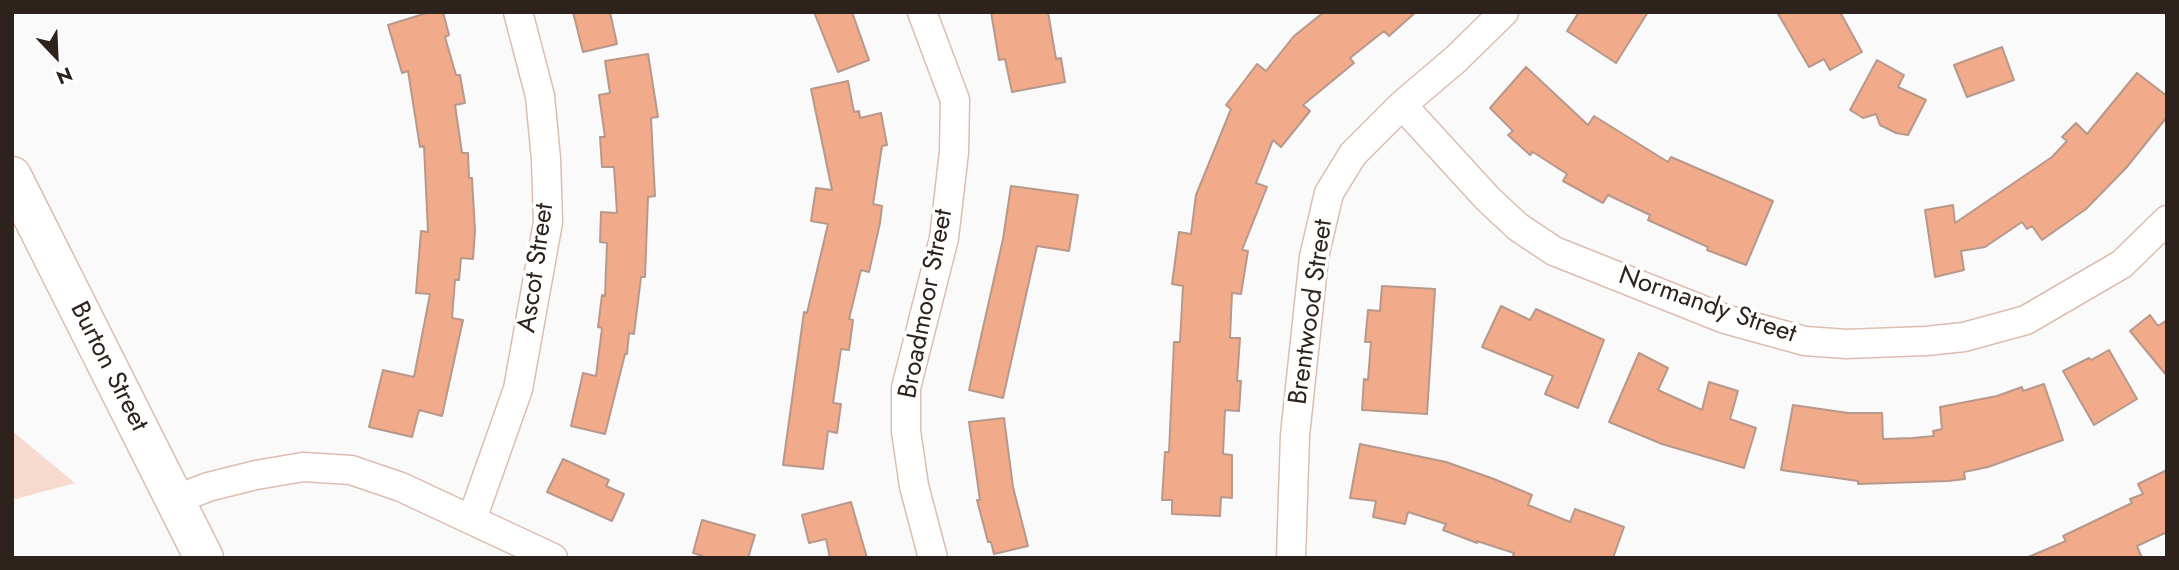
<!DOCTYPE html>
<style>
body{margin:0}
#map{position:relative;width:2179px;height:570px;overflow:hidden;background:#fafafa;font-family:Jost,sans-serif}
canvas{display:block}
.frame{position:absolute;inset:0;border:14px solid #2e221d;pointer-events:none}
.north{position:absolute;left:21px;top:21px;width:70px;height:70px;-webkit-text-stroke:5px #fff;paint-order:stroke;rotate:157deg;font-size:19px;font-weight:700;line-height:28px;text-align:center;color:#2e221d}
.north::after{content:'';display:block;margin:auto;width:24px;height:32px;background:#2e221d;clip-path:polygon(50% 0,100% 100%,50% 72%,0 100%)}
</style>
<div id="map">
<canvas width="2179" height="570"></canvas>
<div class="frame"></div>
<div class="north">N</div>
</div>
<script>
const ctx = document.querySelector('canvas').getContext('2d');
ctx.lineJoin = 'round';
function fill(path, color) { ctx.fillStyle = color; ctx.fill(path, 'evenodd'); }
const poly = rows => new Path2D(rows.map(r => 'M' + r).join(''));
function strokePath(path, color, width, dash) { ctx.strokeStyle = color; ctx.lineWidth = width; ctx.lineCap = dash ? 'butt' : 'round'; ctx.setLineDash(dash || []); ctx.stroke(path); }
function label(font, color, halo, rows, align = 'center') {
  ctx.font = font + ' Jost,sans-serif'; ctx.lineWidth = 7; ctx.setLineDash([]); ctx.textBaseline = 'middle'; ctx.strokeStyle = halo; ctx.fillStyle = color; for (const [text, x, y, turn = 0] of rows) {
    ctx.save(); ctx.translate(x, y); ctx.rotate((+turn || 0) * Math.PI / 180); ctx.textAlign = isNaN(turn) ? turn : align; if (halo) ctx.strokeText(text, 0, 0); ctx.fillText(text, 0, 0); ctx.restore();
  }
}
fill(poly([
 [12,431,75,483,12,500]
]), '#f6dacd');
const building = poly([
 [430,12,443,12,449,35,445,37,456,75,460,75,465,103,455,105,462,153,468,153,469,178,472,178,475,231,473,259,461,258,459,280,455,280,452,318,463,320,442,416,419,410,412,437,369,427,383,370,414,377,430,294,416,293,421,231,428,232,424,146,420,147,408,71,402,73,388,25,430,12],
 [573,12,610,12,617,44,583,52,573,12],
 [814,12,852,12,869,60,838,72,814,12],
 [991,12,1048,12,1056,59,1061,58,1065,82,1012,92,1005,59,999,60,991,12],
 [1324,12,1416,12,1389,36,1384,31,1350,58,1354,63,1303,105,1310,111,1281,147,1273,140,1256,183,1267,187,1242,250,1248,251,1241,294,1232,293,1230,338,1240,338,1237,381,1241,381,1239,411,1225,410,1223,454,1232,455,1232,498,1221,497,1220,516,1172,514,1172,500,1162,500,1165,452,1169,452,1174,342,1180,342,1183,286,1172,284,1179,232,1191,234,1196,195,1231,109,1226,105,1257,64,1266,71,1294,36,1324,12],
 [1579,12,1648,12,1616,63,1567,31,1579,12],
 [1777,12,1840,12,1862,52,1830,70,1824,59,1809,67,1777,12],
 [2002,47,2014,80,1967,97,1954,65,2002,47],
 [648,54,658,117,651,118,655,196,648,197,645,277,641,277,634,334,629,333,627,354,625,354,605,434,571,426,583,373,596,376,602,328,598,327,602,295,605,296,607,243,600,242,601,212,617,213,614,167,602,167,600,137,605,137,599,95,610,93,605,61,648,54],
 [1877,60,1904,75,1898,87,1926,100,1908,135,1896,133,1880,125,1876,114,1863,118,1850,110,1877,60],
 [1526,67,1588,125,1594,116,1668,162,1671,157,1773,201,1746,265,1707,250,1708,247,1648,220,1650,215,1608,195,1603,203,1563,181,1567,174,1533,152,1530,155,1508,135,1513,131,1490,108,1526,67],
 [2137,73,2167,96,2167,117,2126,168,2086,209,2042,240,2032,226,2027,229,2022,222,1985,247,1961,251,1964,270,1935,277,1925,210,1953,205,1955,223,2052,157,2067,141,2062,137,2076,123,2087,134,2137,73],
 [848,81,854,112,859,111,860,118,881,113,887,145,882,146,873,204,882,206,880,223,869,272,861,270,849,319,853,320,849,350,841,349,833,403,841,404,837,433,828,431,823,469,783,465,804,312,807,313,828,224,811,221,816,188,832,190,811,89,848,81],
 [1011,186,1078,195,1069,251,1037,246,1003,398,969,390,1003,239,1011,186],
 [1382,286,1435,289,1427,414,1362,410,1364,379,1368,380,1371,342,1365,342,1368,310,1380,311,1382,286],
 [1501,306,1530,320,1536,309,1604,340,1578,408,1545,394,1553,376,1482,347,1501,306],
 [2150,315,2158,326,2167,320,2167,376,2130,331,2150,315],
 [2109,350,2137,399,2094,425,2063,371,2089,358,2091,360,2109,350],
 [1639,353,1668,368,1658,390,1702,410,1709,382,1738,391,1730,419,1756,428,1744,468,1662,444,1609,422,1639,353],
 [2044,384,2063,440,1988,467,1964,472,1965,479,1948,481,1858,484,1858,481,1781,470,1793,405,1848,413,1882,413,1883,439,1913,438,1934,436,1933,431,1942,429,1940,407,1997,396,2022,387,2023,391,2044,384],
 [1004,418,1013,487,1028,546,994,554,991,542,988,542,977,500,980,500,969,422,1004,418],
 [1360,444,1446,462,1494,479,1532,495,1528,505,1570,522,1575,509,1624,527,1613,558,1512,558,1514,553,1477,541,1477,543,1443,530,1446,524,1408,512,1405,524,1373,517,1376,501,1350,498,1360,444],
 [563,459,609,480,606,486,624,494,612,521,547,492,563,459],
 [2167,470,2167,532,2137,546,2142,558,2026,558,2066,541,2063,536,2132,503,2130,499,2143,494,2138,484,2167,470],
 [851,502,867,558,830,558,826,539,809,543,802,515,851,502],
 [702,520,755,535,748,558,709,558,693,553,702,520]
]);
fill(building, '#f1aa8a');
strokePath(building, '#b7988b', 2);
const street = poly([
 [922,12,955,100,954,152,944,238,906,388,906,431,914,486,933,558],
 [1402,105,1488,199,1518,227,1554,251,1725,319,1805,341,1846,344,1926,341,1964,337,2026,320,2122,264,2167,220],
 [175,500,208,487,256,475,303,467,351,470,401,487,553,558],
 [472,519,518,389,548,222,546,159,540,96,518,12],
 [1291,558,1295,435,1314,257,1329,193,1353,154,1402,105,1456,59,1504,12]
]);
const secondary = poly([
 [12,176,204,558]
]);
strokePath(street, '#ddbdaf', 31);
strokePath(secondary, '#ddbdaf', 41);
strokePath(street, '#fff', 28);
strokePath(secondary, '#fff', 38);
label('26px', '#2e221d', '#fff', [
 ["Ascot Street",537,268,-82],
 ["Broadmoor Street",927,304,-79],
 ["Normandy Street",1707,306,19],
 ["Brentwood Street",1312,312,-82],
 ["Burton Street",108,367,63]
]);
</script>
